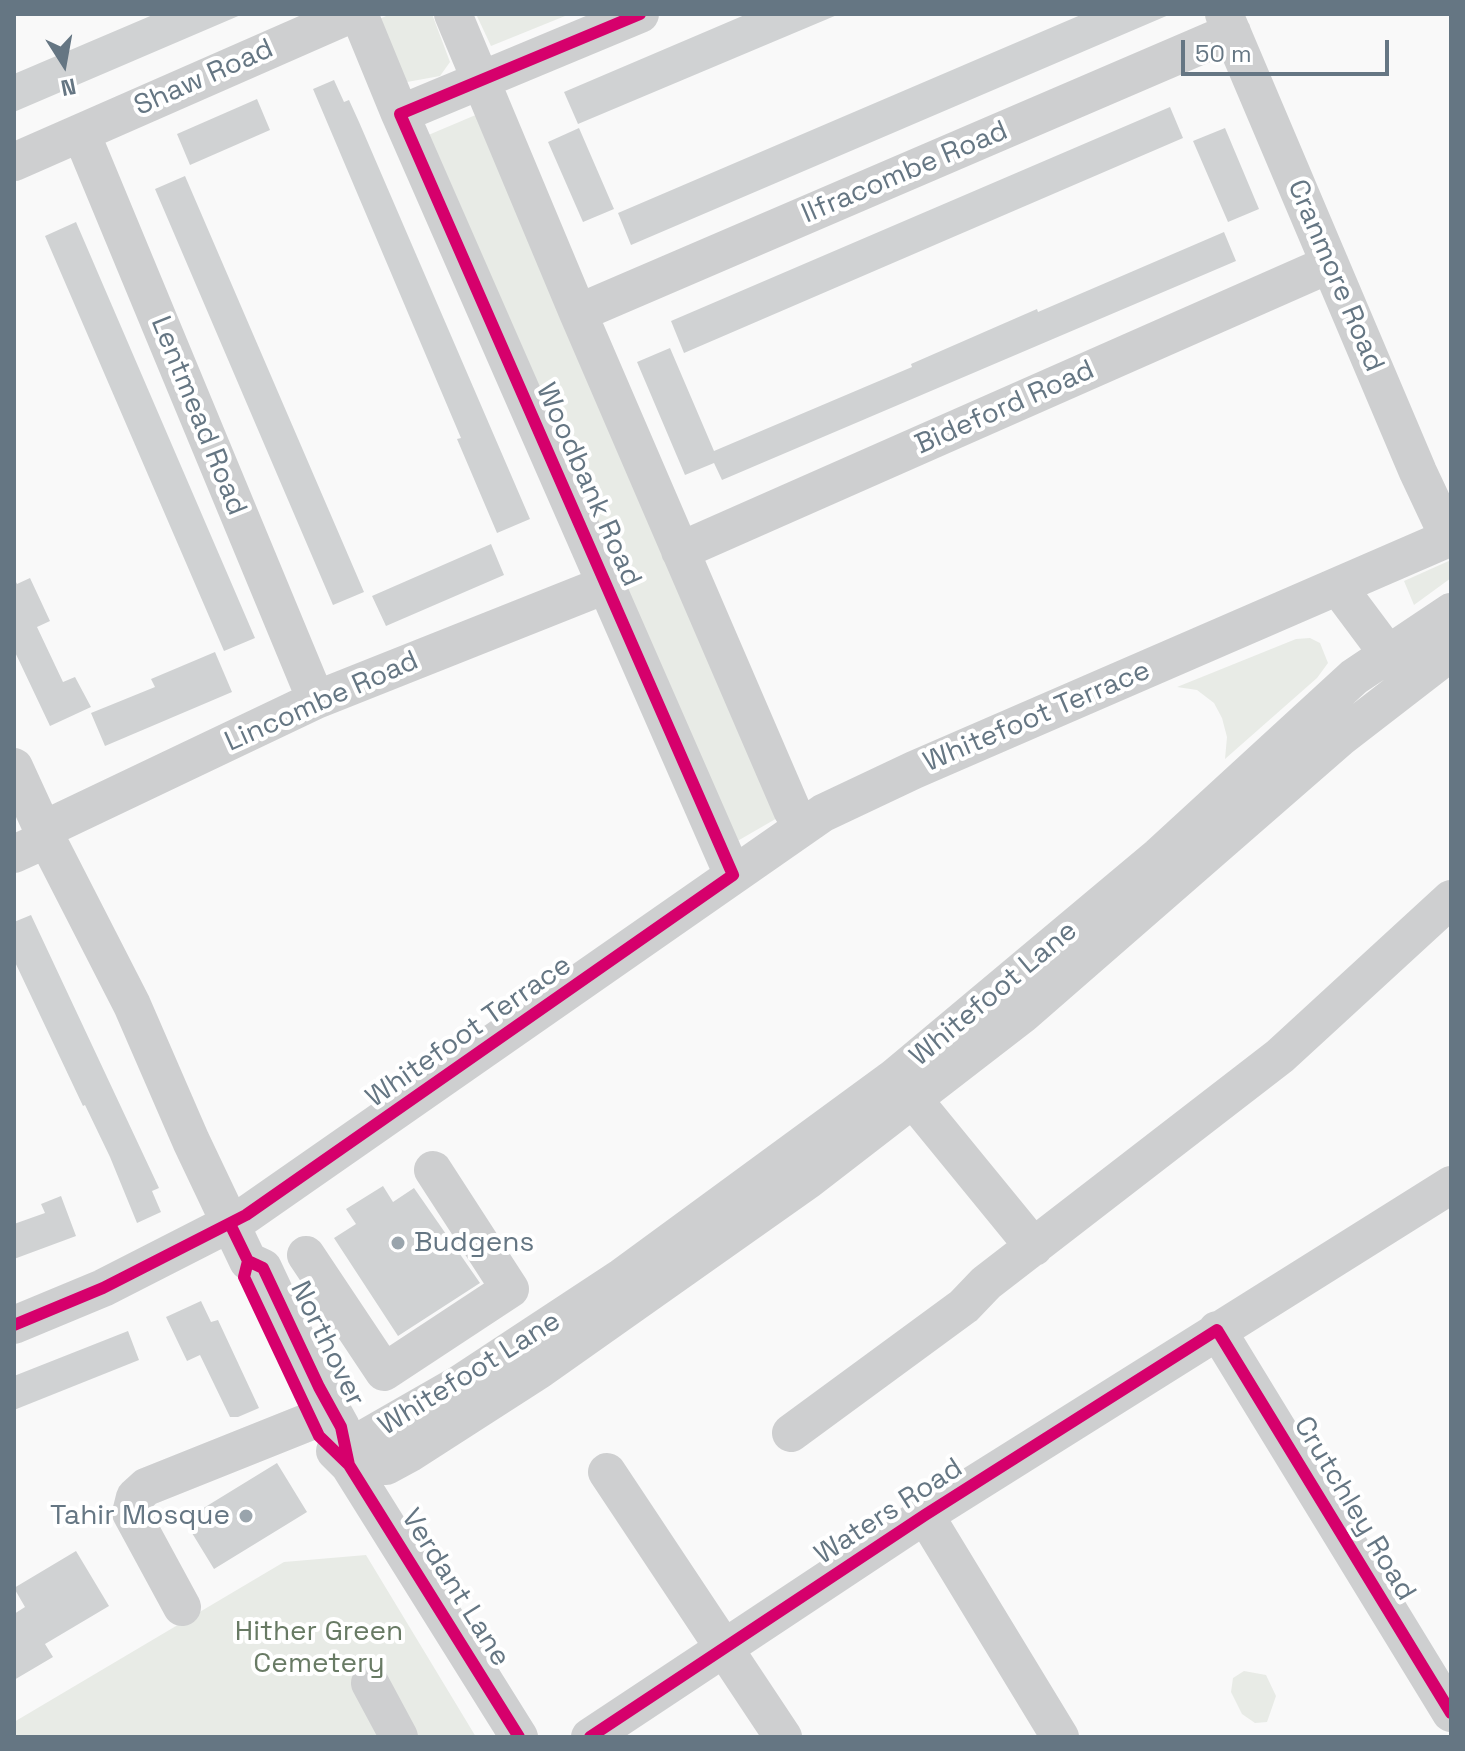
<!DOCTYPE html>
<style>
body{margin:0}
#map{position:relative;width:1465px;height:1751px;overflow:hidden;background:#f9f9f9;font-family:"Space Grotesk",sans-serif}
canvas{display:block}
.frame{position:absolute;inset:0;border:16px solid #657683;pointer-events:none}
.north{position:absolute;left:24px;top:24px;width:80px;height:80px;-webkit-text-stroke:6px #fff;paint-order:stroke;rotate:169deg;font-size:22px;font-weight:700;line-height:32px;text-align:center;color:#657683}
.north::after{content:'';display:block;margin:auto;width:28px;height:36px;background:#657683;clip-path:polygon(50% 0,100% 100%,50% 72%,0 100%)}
.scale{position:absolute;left:1181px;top:40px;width:208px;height:36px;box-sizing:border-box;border:4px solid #657683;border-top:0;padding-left:10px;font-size:24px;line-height:28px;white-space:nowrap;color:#657683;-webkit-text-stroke:6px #fff;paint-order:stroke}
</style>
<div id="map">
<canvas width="1465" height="1751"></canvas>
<div class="frame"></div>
<div class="north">N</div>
<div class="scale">50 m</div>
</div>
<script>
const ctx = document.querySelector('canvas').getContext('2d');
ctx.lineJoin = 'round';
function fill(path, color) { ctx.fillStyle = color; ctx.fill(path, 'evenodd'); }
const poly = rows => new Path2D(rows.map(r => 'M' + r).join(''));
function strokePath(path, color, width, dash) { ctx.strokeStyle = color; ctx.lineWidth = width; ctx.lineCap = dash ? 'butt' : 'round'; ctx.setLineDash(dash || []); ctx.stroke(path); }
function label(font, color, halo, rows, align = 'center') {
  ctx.font = font + ' "Space Grotesk",sans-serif'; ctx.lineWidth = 8; ctx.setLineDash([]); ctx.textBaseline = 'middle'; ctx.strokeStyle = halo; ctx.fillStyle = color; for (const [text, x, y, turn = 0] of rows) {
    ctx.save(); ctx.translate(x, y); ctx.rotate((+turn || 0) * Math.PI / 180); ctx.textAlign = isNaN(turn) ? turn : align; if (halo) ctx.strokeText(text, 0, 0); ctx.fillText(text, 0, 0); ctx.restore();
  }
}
fill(poly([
 [391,14,432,14,450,62,440,76,407,82,379,19],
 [476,14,570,14,491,46],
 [478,114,779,817,734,843,426,136],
 [1451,560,1451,578,1414,605,1404,581],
 [1310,638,1320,643,1328,663,1317,678,1225,759,1227,737,1222,718,1214,703,1197,690,1177,687,1296,639],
 [366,1555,476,1737,14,1737,14,1722,284,1562],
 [1244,1671,1266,1675,1276,1696,1267,1722,1255,1723,1242,1714,1231,1692,1233,1678]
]), '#e8ebe6');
fill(poly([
 [155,14,243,14,14,112,14,74],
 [747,14,837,15,578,124,564,92],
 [1083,14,1171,14,631,245,618,213],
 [334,80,344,102,349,100,359,122,530,519,497,533,457,439,461,438,313,89],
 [257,99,270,130,190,165,177,134],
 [1170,107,1183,138,684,353,671,321],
 [579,128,614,209,583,222,548,142],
 [1225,128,1259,209,1228,222,1193,141],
 [185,176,364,592,333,605,155,189],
 [76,222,255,638,224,651,45,236],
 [1224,232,1236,261,722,480,714,463,685,475,637,362,670,348,714,451,912,367,911,364,1014,319,1037,309,1038,312],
 [491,544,504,575,386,626,372,596],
 [14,578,17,584,30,578,50,621,37,627,63,682,75,677,91,707,50,726,14,650],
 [215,652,232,692,105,746,91,713,155,687,151,679],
 [31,915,159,1188,152,1191,161,1212,137,1223,110,1157,85,1105,83,1106,14,960,14,922],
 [383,1186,393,1202,414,1188,480,1283,398,1336,334,1238,356,1224,346,1209],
 [61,1196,76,1236,14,1259,14,1224,45,1213,41,1204],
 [201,1301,211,1322,218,1320,259,1408,238,1417,230,1417,200,1355,187,1361,166,1317],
 [128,1331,139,1360,14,1410,14,1376],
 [277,1463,307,1512,214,1569,184,1520],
 [76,1551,109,1606,45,1644,53,1657,14,1680,14,1614,25,1607,14,1588]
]), '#d0d2d3');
strokePath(poly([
 [359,14,400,114,733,875],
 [453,14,578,313,770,759,792,810,804,826],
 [1224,14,1418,472,1449,538],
 [400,114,640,14],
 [81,133,316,700],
 [14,162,351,14],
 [578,313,1232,32],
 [680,551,1330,264],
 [1342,585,1347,599,1403,674],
 [14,767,47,839,132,1005,191,1141,248,1261,263,1268,319,1387,341,1427,349,1465],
 [43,830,316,700,605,585],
 [14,854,47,839],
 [899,1082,1034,1247],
 [306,1255,384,1372,510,1289,433,1170],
 [14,1325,103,1288,246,1215,823,813,914,770,1451,537],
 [1217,1330,1451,1713],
 [791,1433,964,1306,986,1283,1280,1056,1451,899],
 [335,1451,349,1465,519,1737],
 [349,1465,369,1436,458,1385,622,1277,895,1077,1159,856,1354,677,1451,612],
 [349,1465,386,1466,410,1453,539,1370,808,1180,1023,1014,1341,737,1451,652],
 [607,1472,783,1737],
 [925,1515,1060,1737],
 [182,1607,131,1513,135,1497,146,1487,311,1421],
 [370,1683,399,1737],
 [590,1737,925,1515,1451,1185]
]), '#cecfd0', 38);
strokePath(poly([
 [230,1224,248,1261,263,1268,319,1387,341,1427,349,1465],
 [248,1261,244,1277,319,1436,349,1465,519,1737],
 [14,1325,103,1288,246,1215,733,875,400,114,640,14],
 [590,1737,925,1515,1217,1330,1451,1713]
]), '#d6006c', 12);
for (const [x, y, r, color] of [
 [398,1243,8,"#99a4ac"],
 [246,1516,8,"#99a4ac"]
]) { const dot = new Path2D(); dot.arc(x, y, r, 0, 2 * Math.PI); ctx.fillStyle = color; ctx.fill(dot); strokePath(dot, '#fff', 3); }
label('28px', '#657683', '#fff', [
 ["Shaw Road",204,78,-24],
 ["Ilfracombe Road",905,173,-23],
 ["Cranmore Road",1335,276,67],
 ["Bideford Road",1005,408,-24],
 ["Lentmead Road",198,416,68],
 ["Woodbank Road",588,485,66],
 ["Lincombe Road",322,702,-24],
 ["Whitefoot Terrace",1037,717,-23],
 ["Whitefoot Lane",994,994,-40],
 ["Whitefoot Terrace",469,1032,-35],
 ["Northover",327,1344,64],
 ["Whitefoot Lane",470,1374,-32],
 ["Crutchley Road",1354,1509,59],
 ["Waters Road",889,1512,-33],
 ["Verdant Lane",455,1588,58]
]);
label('28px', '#657683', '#fff', [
 ["Budgens",414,1243],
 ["Tahir Mosque",230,1516,"right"]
], 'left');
label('28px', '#687a64', '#fff', [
 ["Hither Green",319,1632],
 ["Cemetery",319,1664]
]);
</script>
